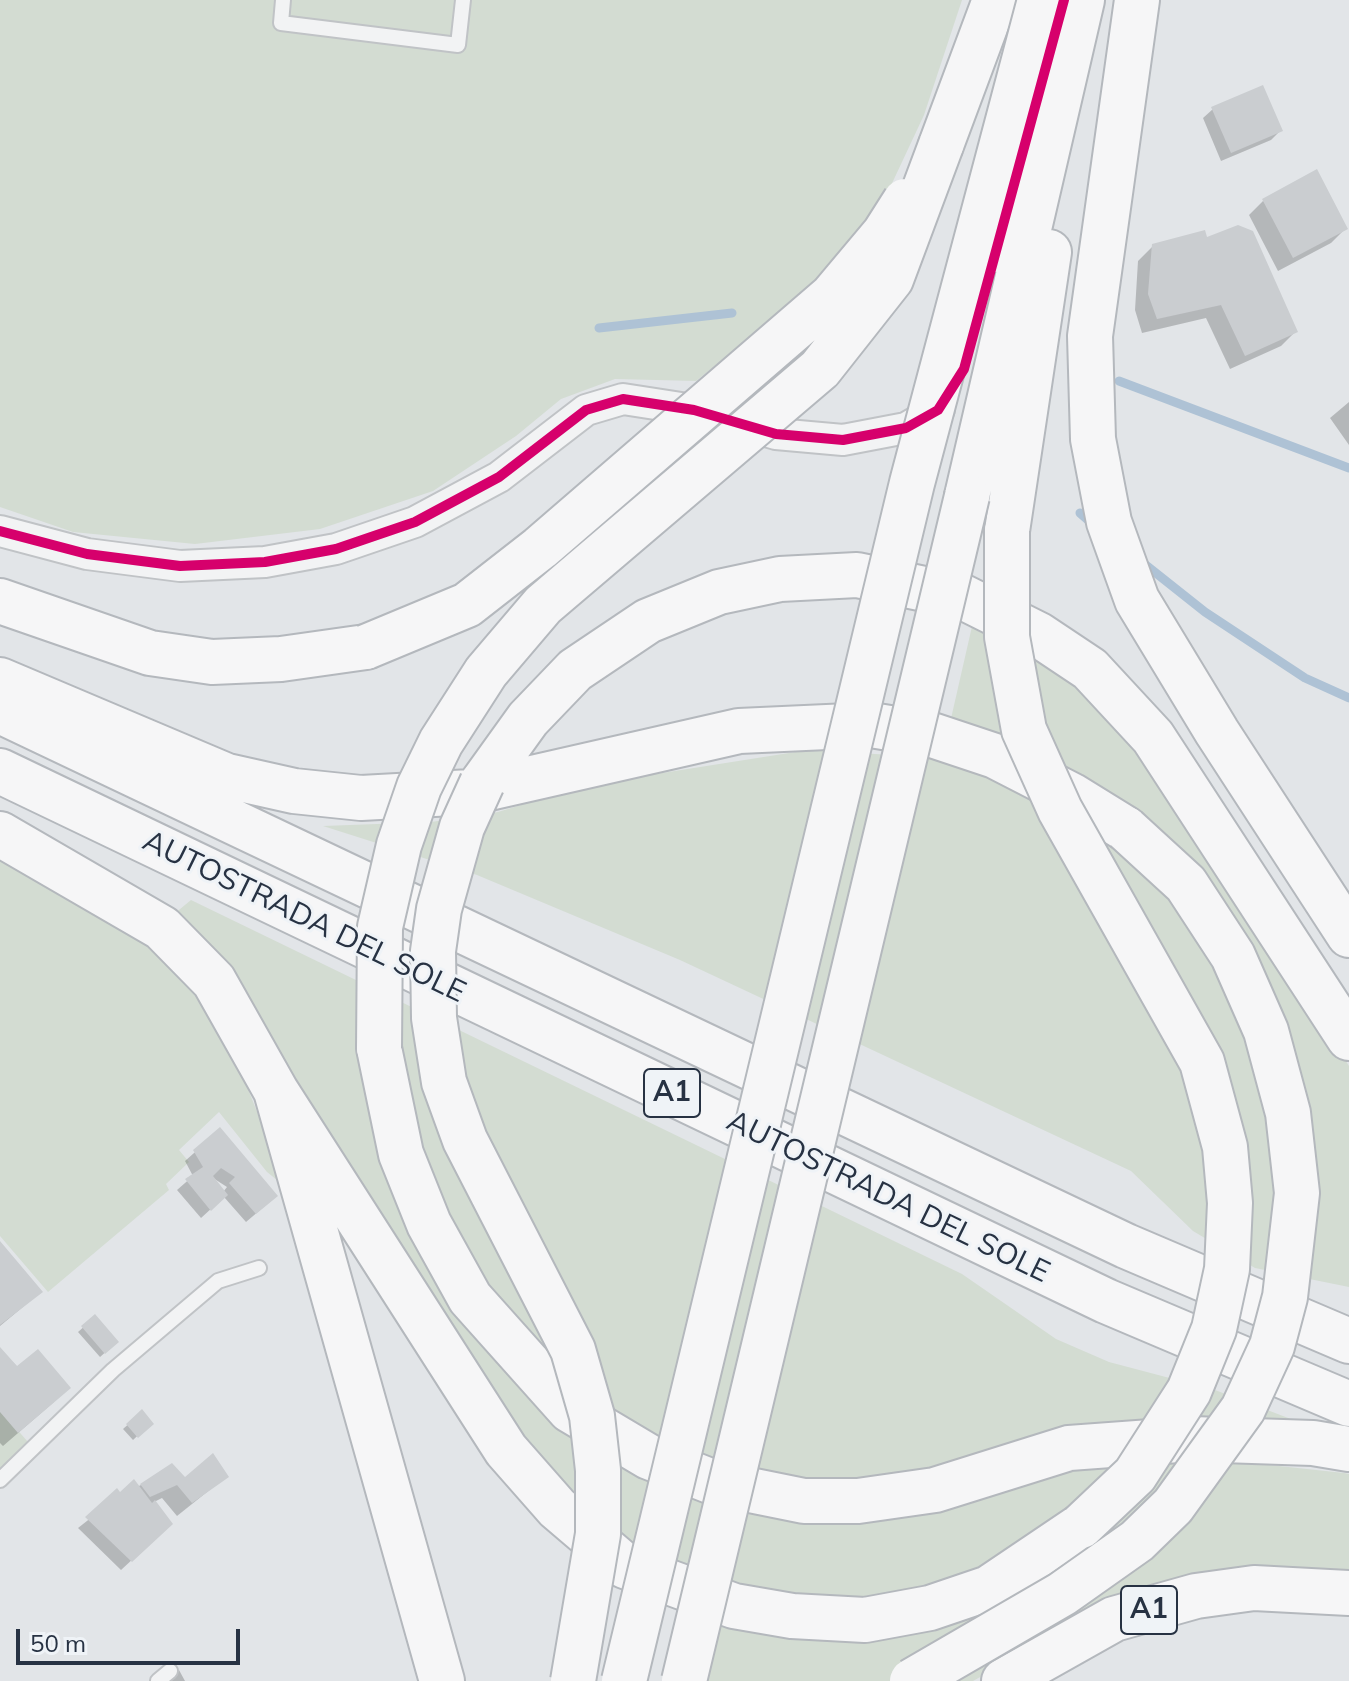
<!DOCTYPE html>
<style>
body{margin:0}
#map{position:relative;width:1349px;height:1681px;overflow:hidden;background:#e2e5e8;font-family:Mulish,sans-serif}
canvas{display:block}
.scale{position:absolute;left:16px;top:1629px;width:224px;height:36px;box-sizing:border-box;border:4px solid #273243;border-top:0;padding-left:10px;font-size:24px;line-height:28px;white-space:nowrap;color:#273243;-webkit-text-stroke:6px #eff3f7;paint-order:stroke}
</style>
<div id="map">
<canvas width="1349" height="1681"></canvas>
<div class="scale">50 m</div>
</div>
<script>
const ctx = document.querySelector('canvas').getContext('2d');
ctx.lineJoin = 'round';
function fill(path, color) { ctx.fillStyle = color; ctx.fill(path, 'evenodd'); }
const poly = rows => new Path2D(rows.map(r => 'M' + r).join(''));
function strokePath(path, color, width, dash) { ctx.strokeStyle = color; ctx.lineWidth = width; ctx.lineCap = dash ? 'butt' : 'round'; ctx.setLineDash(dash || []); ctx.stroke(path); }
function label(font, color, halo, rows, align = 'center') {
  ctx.font = font + ' Mulish,sans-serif'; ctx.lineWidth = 6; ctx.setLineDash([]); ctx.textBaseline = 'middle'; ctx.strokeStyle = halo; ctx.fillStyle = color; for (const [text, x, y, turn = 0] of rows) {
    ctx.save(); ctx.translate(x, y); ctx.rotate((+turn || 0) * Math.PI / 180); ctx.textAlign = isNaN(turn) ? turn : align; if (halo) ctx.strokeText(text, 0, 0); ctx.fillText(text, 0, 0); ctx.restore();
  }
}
fill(poly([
 [0,0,962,0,924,115,887,194,819,282,696,381,615,379,561,399,516,436,433,491,320,529,195,544,73,532,0,507],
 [973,622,1064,675,1095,699,1165,777,1349,1066,1349,1287,1255,1268,1193,1231,1131,1171,680,960,477,875,323,826,431,822,498,812,586,785,808,750,942,758],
 [0,846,127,924,202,998,237,1061,287,1188,267,1172,219,1112,179,1150,189,1162,166,1184,169,1190,48,1292,0,1236],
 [191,900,962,1274,1056,1339,1109,1362,1215,1390,1296,1421,895,1482,854,1485,746,1476,641,1436,553,1371,400,1203,625,1465,748,1514,824,1523,903,1518,1094,1464,1242,1462,1344,1473,1349,1474,1349,1579,1108,1606,973,1681,702,1681,728,1583,619,1536,558,1491,168,919],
 [0,1410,28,1442,0,1470]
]), '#d3dcd2');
fill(poly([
 [1213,109,1280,131,1271,140,1221,161,1203,118],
 [1263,201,1346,228,1331,243,1278,271,1249,215],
 [1205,240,1296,331,1281,346,1230,369,1206,318,1142,333,1135,310,1138,261,1153,246],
 [1349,402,1349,445,1330,418],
 [220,1130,266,1205,246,1222,224,1197,201,1218,177,1190,193,1176,185,1161],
 [213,1178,227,1187,223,1192],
 [0,1244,41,1292,0,1326],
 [95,1317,117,1342,100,1357,78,1332],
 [0,1350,54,1402,3,1446,0,1443],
 [142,1412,151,1423,133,1440,123,1429],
 [227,1476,177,1516,162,1498,154,1502,161,1533,121,1570,78,1528,120,1495,141,1485],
 [179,1670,185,1681,166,1681]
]), '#0003');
strokePath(poly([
 [599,328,732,313],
 [1119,381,1349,468],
 [1080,513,1095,526],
 [1142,562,1205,612,1305,678,1349,698]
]), '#aec2d5', 9);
fill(poly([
 [1263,85,1283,131,1231,153,1211,107],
 [1317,169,1348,229,1293,258,1262,199],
 [1238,225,1253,231,1298,332,1245,356,1221,305,1157,319,1148,294,1152,244,1205,230,1207,237],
 [220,1127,278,1196,256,1214,229,1183,235,1177,221,1168,213,1176,228,1195,211,1211,185,1179,203,1167,193,1150],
 [0,1241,43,1292,0,1325],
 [95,1314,119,1342,105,1354,81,1326],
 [0,1347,17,1366,38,1349,71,1388,18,1433,0,1412],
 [142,1409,154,1424,138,1438,126,1424],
 [213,1453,229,1477,192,1503,177,1485,150,1497,140,1484,172,1463,185,1477],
 [134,1479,152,1503,155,1500,173,1524,132,1562,85,1517,117,1488,120,1492]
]), '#cacdd0');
const lane = poly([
 [283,0,281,23,458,45,463,0],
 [0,1480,113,1370,218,1281,259,1268],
 [158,1681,170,1671]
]);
const street = poly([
 [995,257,1043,75],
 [0,531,87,554,180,566,265,562,336,549,415,522,499,477,586,410,623,399,694,410,776,434,843,440,906,428,939,409]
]);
const highway = poly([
 [1137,0,1090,336,1093,439,1109,522,1137,600,1217,732,1349,935],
 [941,145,995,0],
 [967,496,1082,0],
 [1007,531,1049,252],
 [0,601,150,653,212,662,281,659,366,647],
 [0,680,227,776,294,791,361,798,471,792,739,731,871,725,932,735,995,756,1071,795,1126,829],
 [0,711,1126,1246,1349,1341],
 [0,771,1106,1301,1349,1404],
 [482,783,528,719,575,670,648,621,719,592,780,579,857,575,963,597,1039,635,1090,669,1153,737,1349,1038],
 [0,834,162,928,214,981,276,1091,442,1681],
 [379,1048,401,1154,429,1224,470,1298,570,1410,649,1457,715,1483,804,1501,858,1501,935,1490,1069,1448,1192,1439,1313,1443,1349,1449],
 [276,1091,506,1450,557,1508,625,1566,734,1606,792,1616,865,1620,930,1608,989,1588,1081,1526],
 [1004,1681,1114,1619,1196,1596,1254,1588,1349,1593]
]);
strokePath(lane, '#c0c3c6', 18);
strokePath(street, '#c0c3c6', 34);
strokePath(highway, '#b4b8bd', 48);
strokePath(lane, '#f2f3f4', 14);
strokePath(street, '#f2f3f4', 30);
strokePath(highway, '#f6f6f7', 44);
const highwayBridge = poly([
 [1007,531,1007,637,1024,730,1060,810,1202,1062,1225,1147,1230,1203,1227,1269,1214,1329,1189,1391,1135,1475,1081,1526],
 [366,647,467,605,540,548,832,296,884,234,905,201],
 [482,783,462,827,439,909,433,951,434,1018,444,1082,465,1140,573,1350,592,1416,598,1470,598,1534,573,1681],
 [379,1048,380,927,399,845,419,787,441,742,486,672,543,605,820,369,891,279,941,145],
 [624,1681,912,483,1040,0],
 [684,1681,967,496],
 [912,1681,1062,1594,1137,1541,1173,1506,1243,1409,1272,1346,1285,1297,1297,1193,1288,1113,1266,1031,1233,956,1186,884,1126,829]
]);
strokePath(highwayBridge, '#b4b8bd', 48, []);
strokePath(highwayBridge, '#f6f6f7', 44);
strokePath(poly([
 [0,531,87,554,180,566,265,562,336,549,415,522,499,477,586,410,623,399,694,410,776,434,843,440,906,428,938,410,964,369,1064,0]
]), '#d6006c', 10);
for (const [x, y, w] of [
 [672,1093,56],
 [1149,1610,56]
]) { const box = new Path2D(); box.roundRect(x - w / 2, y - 24, w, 48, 6); ctx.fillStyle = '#eff3f7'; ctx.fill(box); strokePath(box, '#273243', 2); }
label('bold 28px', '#273243', null, [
 ["A1",672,1093],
 ["A1",1149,1610]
]);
label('30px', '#273243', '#eff3f7', [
 ["AUTOSTRADA DEL SOLE",304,917,26],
 ["AUTOSTRADA DEL SOLE",888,1197,26]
]);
</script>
